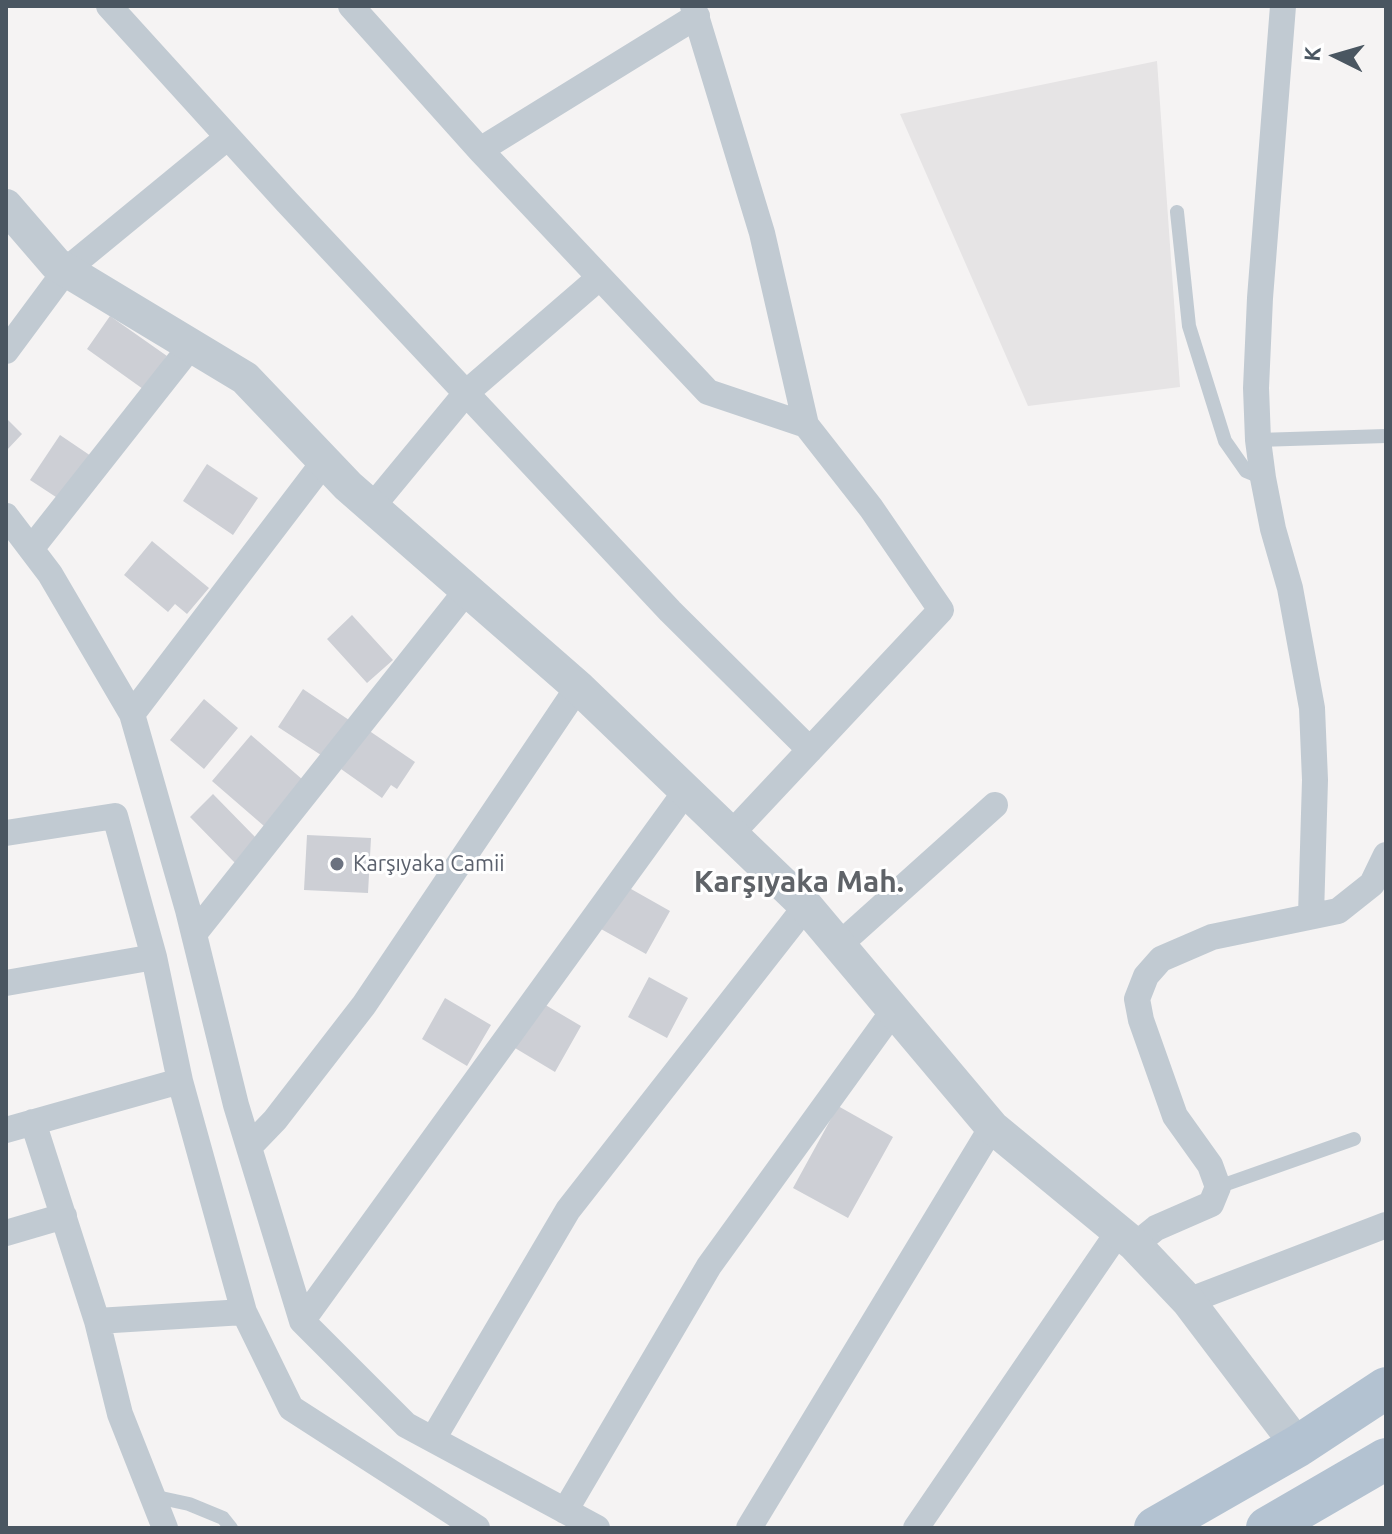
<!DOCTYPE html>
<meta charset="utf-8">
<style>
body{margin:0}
#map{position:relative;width:1392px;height:1534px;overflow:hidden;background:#f5f3f3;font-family:Ubuntu,sans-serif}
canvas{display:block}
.frame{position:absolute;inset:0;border:8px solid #4a5661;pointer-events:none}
.north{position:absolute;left:1296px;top:16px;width:80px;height:80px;-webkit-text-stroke:6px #fff;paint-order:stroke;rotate:275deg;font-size:22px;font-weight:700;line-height:32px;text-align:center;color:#4a5661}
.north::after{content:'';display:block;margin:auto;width:28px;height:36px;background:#4a5661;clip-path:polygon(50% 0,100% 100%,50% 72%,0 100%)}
</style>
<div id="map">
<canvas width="1392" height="1534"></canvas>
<div class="frame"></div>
<div class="north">K</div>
</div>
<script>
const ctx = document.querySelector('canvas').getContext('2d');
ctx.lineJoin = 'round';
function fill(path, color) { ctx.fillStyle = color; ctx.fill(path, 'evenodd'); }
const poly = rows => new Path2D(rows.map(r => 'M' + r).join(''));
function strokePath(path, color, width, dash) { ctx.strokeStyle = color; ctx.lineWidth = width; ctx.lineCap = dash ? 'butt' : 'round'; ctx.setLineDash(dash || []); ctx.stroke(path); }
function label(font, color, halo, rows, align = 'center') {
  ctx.font = font + ' Ubuntu,sans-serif'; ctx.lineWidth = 6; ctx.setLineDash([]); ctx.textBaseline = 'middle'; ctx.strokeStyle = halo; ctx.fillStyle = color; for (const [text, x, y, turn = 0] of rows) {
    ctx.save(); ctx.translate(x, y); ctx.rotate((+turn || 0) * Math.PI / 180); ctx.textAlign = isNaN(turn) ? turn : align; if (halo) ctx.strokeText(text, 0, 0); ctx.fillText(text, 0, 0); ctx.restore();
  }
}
fill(poly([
 [1157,61,1180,387,1028,406,900,114]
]), '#e6e4e5');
fill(poly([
 [110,316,167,356,143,389,87,349],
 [6,418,22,434,6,451],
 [60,435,91,456,62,501,30,480],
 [207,464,258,498,233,535,183,501],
 [152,541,209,588,187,614,175,604,168,612,124,575],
 [352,615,393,660,367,683,327,639],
 [303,689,349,720,324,757,278,727],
 [204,699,238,728,204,769,170,740],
 [368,730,415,762,397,789,391,785,382,798,341,769],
 [251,735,303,780,264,826,212,781],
 [213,794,258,840,235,863,190,817],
 [307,835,371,838,368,893,304,890],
 [624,885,670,911,646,954,601,929],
 [649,977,688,998,667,1038,628,1017],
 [445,998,491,1025,467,1066,422,1039],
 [537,1000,581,1026,555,1072,510,1045],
 [838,1106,893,1137,848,1218,793,1188]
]), '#cdcfd5');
strokePath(poly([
 [1177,212,1189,326,1225,441,1246,471,1263,478],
 [1258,440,1386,436],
 [1218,1187,1354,1139],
 [152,1496,189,1504,223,1518,231,1528]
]), '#c1cad2', 14);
strokePath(poly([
 [109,6,287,202,670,611,810,750],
 [351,6,480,150,708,392,806,425],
 [693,6,762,233,806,425,871,508,941,610,731,834],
 [1283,6,1260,298,1256,388,1258,440,1263,478,1273,529,1290,588,1312,708,1315,780,1311,915],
 [480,150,697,16],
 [6,351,66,270,228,137],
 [372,507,467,392,599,278],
 [6,516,50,574,132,714,188,910,236,1105,302,1321,406,1425,597,1528],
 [31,549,191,346],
 [132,714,324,462],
 [6,833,115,816,154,957],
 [194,934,467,590],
 [839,945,995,805],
 [6,983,154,957,180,1081,244,1312,291,1408,477,1528],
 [33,1122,97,1321,120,1414,165,1528],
 [6,1130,180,1081],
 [249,1147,275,1120,364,1005,578,687],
 [6,1233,64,1216],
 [1135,1245,1156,1228,1211,1204,1218,1187,1210,1165,1175,1116,1141,1020,1137,999,1146,976,1161,959,1212,937,1338,911,1372,884,1386,855],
 [1188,1301,1386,1225],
 [97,1321,244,1312],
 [302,1321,686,791],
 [433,1439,568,1210,806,906],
 [565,1511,709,1266,894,1010],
 [749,1528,992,1127],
 [916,1528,1119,1231]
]), '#c1cad2', 26);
strokePath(poly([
 [6,206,56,264,245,378,348,486,578,687,806,906,992,1127,1135,1245,1188,1301,1298,1446]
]), '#c1cad2', 34);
strokePath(poly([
 [1155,1528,1298,1446,1386,1388],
 [1267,1528,1386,1459]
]), '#b3c2d1', 42);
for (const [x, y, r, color] of [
 [337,864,8,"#6b7280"]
]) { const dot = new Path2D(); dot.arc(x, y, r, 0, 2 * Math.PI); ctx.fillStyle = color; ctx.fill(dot); strokePath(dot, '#fff', 3); }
label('22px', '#5b616d', '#fff', [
 ["Karşıyaka Camii",353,864]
], 'left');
label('bold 30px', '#5f6368', '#fff', [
 ["Karşıyaka Mah.",799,882]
]);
</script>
